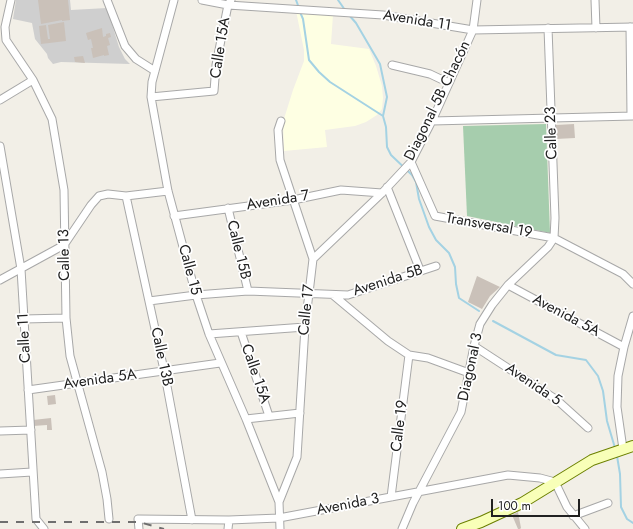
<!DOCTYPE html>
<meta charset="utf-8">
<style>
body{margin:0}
#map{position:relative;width:633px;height:529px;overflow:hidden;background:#f2efe7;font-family:Jost,sans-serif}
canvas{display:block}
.scale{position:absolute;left:491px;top:499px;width:89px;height:18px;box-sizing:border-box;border:2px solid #212121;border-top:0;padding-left:5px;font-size:12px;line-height:14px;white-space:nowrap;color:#212121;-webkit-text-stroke:3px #fff;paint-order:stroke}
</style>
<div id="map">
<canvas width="633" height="529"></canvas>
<div class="scale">100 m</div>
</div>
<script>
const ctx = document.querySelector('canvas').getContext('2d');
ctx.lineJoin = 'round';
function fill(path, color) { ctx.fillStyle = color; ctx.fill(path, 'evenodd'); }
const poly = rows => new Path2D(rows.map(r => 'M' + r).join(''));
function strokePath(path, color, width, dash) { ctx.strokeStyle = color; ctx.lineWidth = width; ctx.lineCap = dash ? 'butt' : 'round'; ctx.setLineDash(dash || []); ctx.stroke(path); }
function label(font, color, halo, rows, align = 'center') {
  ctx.font = font + ' Jost,sans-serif'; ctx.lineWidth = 3.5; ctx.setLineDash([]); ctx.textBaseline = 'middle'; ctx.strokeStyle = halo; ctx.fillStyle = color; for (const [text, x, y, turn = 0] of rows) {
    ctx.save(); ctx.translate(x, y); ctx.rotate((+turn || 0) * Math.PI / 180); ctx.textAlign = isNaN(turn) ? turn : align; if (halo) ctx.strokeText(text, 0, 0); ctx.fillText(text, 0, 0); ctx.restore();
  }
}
fill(poly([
 [296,11,333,15,331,44,369,49,376,66,382,86,383,98,382,109,377,115,366,122,355,126,325,130,327,147,284,151,283,122,293,90,304,61,304,50]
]), '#feffe3');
fill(poly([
 [16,0,70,0,71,10,107,8,119,47,125,59,130,64,61,62,53,64,48,58,47,54,35,39,32,23,13,19]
]), '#cfcfcf');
fill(poly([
 [546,124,550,233,467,216,463,126]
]), '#a6cdad');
strokePath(poly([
 [296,0,299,8],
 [338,0,345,10],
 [300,12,303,19,309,60,319,72,330,82,383,116],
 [349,15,356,23,380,64,387,97,383,116,386,127,387,147,391,155,412,175,416,182,419,199,429,227,436,240,449,253,455,267,456,284,459,298,479,311],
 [493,321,556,355,586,360,598,376,603,391,607,421,615,448],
 [617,456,620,474,621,507,627,519,633,523]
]), '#a4d2e3', 2);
fill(poly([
 [38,0,68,0,70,20,62,21,62,20,41,24],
 [64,22,66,41,41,44,39,26,46,25,48,39,50,39,48,25],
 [102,28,103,37,106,36,106,34,110,33,111,37,108,38,110,45,107,46,109,55,104,56,104,55,93,58,91,48,93,48,91,39,88,40,86,33],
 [83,56,85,63,75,62,74,57],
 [574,124,575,138,556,139,556,125],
 [477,276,500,287,490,296,482,309,468,302],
 [55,395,56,404,48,405,47,396],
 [51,418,52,430,47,430,47,425,33,426,33,420],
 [518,512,521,528,520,529,518,529,512,515]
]), '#cac1b9');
const street = poly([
 [11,0,5,27,6,40,33,80,52,119,64,190,66,318,70,356,102,472,107,499,109,519],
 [107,0,125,46,136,59,155,71],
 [174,0,152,82,151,97,168,191,196,295,209,334,246,419,279,502,280,529],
 [202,0,228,5,383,15,473,30,633,27],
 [595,0,596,28],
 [630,27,631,116],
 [548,28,555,218,554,238],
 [392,65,430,74,449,83],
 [151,97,214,91,216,65,228,5,231,0],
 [0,100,33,80],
 [432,121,633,116],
 [0,146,21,269,36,519,44,529],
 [411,162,435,216,554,238,623,274,633,284],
 [387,187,420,270],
 [126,196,164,370,192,520],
 [228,208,248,291],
 [174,216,293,200,341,190,382,193],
 [313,259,382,193,411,162,432,121,473,30,477,0],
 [0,280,64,245,91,205,99,196,108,194,126,196,168,191],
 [508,285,624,347],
 [333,295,388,341,409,355,428,358,469,373],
 [149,301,196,295,248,291,348,295,436,266],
 [24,319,66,318],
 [241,332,269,416],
 [209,334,305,327],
 [474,346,557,400,588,428],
 [28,390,220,363],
 [246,419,300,413],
 [0,431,31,430],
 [623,449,617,407,618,376,624,347,633,316],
 [0,474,32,472],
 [391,497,409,355],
 [279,502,297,457,305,327,313,259,280,160,278,130,281,121],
 [573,516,608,503],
 [139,529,138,519,229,520,279,518,508,475,540,478,555,482,567,507,585,529],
 [228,529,229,520],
 [402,529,413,503,461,412,474,346,480,324,492,305,508,285,548,247,554,238]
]);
const secondary = poly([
 [462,529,481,522,522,503,592,460,633,446]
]);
strokePath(street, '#a8a8a8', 9);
strokePath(secondary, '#6c8000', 12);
strokePath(street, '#fff', 7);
strokePath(secondary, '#f8ffb8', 10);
strokePath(poly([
 [0,522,139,522,164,529]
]), '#6f6f6f', 2, [8, 8]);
label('15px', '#212121', '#fff', [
 ["Avenida 11",417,21,9],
 ["Calle 15A",221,48,-81],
 ["Diagonal 5B Chacón",438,101,-64],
 ["Calle 23",552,133,-92],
 ["Avenida 7",278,201,-9],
 ["Transversal 19",489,226,10],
 ["Calle 15B",238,250,76],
 ["Calle 13",65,255,-91],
 ["Calle 15",189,270,75],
 ["Avenida 5B",388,281,-18],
 ["Calle 17",307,310,-84],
 ["Avenida 5A",566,316,28],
 ["Calle 11",25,338,-93],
 ["Calle 13B",161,357,78],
 ["Diagonal 3",471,367,-78],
 ["Calle 15A",255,374,71],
 ["Avenida 5A",100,380,-8],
 ["Avenida 5",533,385,34],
 ["Calle 19",400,426,-83],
 ["Avenida 3",348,505,-11]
]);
</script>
